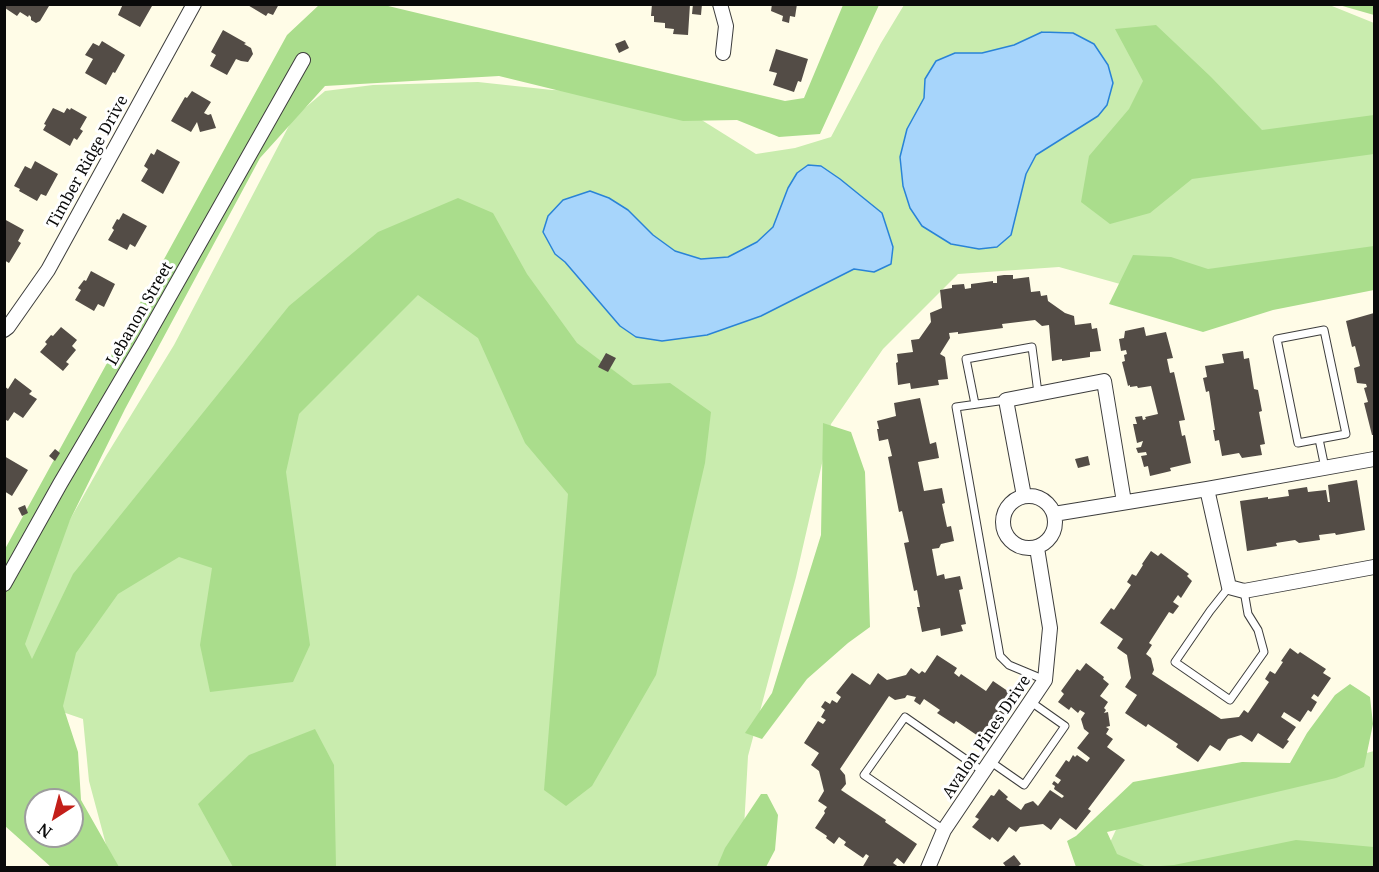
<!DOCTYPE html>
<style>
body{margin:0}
#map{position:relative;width:1379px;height:872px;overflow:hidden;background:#fffce7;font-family:"Noto Serif",serif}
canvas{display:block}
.frame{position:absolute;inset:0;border:6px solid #0a0a0a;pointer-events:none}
.north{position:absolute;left:24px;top:788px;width:60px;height:60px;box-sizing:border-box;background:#fff;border:2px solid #9d9d9d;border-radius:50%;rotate:216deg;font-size:16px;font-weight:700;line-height:24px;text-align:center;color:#0a0a0a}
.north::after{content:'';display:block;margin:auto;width:21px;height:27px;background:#c31f19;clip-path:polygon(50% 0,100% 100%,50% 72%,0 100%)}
</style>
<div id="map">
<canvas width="1379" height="872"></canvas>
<div class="frame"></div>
<div class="north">N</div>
</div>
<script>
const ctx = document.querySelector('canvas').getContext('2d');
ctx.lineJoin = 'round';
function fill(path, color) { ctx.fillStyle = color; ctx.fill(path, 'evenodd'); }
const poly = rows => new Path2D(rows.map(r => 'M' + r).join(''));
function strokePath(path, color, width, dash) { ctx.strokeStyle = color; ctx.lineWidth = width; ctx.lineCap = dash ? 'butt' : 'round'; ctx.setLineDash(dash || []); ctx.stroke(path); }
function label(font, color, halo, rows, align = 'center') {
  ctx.font = font + ' "Noto Serif",serif'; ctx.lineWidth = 6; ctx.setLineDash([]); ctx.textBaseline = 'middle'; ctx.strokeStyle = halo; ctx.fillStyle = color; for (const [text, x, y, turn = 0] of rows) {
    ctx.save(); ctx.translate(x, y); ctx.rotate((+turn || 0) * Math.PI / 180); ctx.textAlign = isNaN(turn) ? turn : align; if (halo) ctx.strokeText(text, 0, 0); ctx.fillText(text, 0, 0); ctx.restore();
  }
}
fill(poly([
 [1327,4,1374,23,1374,263,1174,299,1059,267,958,274,883,349,831,424,796,577,748,756,743,846,731,867,112,867,89,781,83,719,48,707,4,649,21,606,106,456,174,345,293,118,325,91,373,85,478,82,552,90,629,92,700,119,756,154,795,148,831,137,881,43,904,5],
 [1374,751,1374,867,1108,867,1107,849,1121,819]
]), '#c9ecae');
fill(poly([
 [319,5,384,5,785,101,804,98,843,5,879,5,820,134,779,137,737,120,683,121,499,76,325,86,260,158,125,409,70,520,25,644,32,659,73,574,289,306,378,232,458,198,493,213,527,274,577,343,633,385,670,383,711,412,705,463,656,675,592,786,566,806,544,790,568,494,525,443,478,338,418,295,299,414,286,472,310,645,293,682,210,692,200,645,212,568,179,557,118,594,76,653,63,706,78,752,81,800,119,867,51,867,5,826,5,549,287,35],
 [36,800,72,800,72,836,36,836],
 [1339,5,1374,5,1374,15],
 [1156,25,1211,77,1262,130,1374,115,1374,154,1192,179,1150,213,1110,224,1081,202,1089,156,1129,109,1143,81,1115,29],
 [1374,246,1374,290,1273,310,1203,332,1109,304,1133,255,1171,257,1208,269],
 [823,423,851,432,865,472,870,627,848,643,807,679,762,739,745,733,772,693,821,535],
 [1350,684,1370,697,1373,724,1364,767,1336,778,1107,832,1117,854,1147,867,1174,865,1296,840,1374,847,1374,867,1076,867,1067,841,1076,836,1133,782,1242,762,1290,763,1307,733,1335,695],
 [315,729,334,765,336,867,233,867,198,804,249,755],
 [761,794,767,794,778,815,775,850,766,867,717,867,725,848]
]), '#aadd8c');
const water = poly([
 [1042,32,1073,33,1094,44,1108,65,1113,83,1107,105,1098,116,1036,155,1026,174,1011,235,997,247,979,249,951,244,922,226,910,208,903,186,900,157,907,129,924,98,925,79,936,61,955,53,982,53,1014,45,1042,32],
 [808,165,821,166,840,179,882,213,893,247,891,264,874,272,854,269,761,316,707,335,662,341,636,337,620,326,565,262,555,254,543,232,548,216,563,200,590,191,609,198,628,210,653,235,675,251,701,259,728,257,757,242,773,227,788,188,797,173,808,165]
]);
fill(water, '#a7d5fb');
strokePath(water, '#2983d7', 1.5);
fill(poly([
 [5,4,49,4,49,6,40,21,36,23,31,20,31,17,29,15,28,17,20,12,17,16,5,8],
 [123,4,150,4,152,6,140,27,118,15],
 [246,4,279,4,273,15,268,13,266,16],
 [652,4,690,4,688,35,673,34,674,29,665,28,665,23,654,22,654,16,651,16],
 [693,4,702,4,701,15,692,14],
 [772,4,797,4,795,17,790,16,789,23,782,21,783,16,771,11],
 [223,30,246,43,244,44,251,48,253,54,248,62,241,61,236,59,227,75,210,66,216,55,211,52],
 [625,40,629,48,619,53,615,44],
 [102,41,125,55,115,73,113,72,106,85,85,73,93,59,85,55,93,43,99,46],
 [776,49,808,59,801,82,798,81,794,92,773,85,777,73,769,71],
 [192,91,211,102,204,113,208,115,211,114,216,128,200,132,197,122,191,132,171,121,185,97,187,98],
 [53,108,64,113,67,108,70,110,71,108,87,117,80,129,83,131,77,140,74,138,70,146,43,130,46,125,44,124],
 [157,149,180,162,163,194,141,181,148,169,144,166,151,153,154,155],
 [35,161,58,174,46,196,41,194,37,201,19,191,20,189,14,186,25,166,31,169],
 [123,213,147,226,135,247,130,244,127,250,108,240,114,230,112,228,117,219,119,220],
 [4,219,24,230,18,241,21,243,9,263,4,260],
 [91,271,115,284,104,307,98,304,94,311,75,300,81,290,78,288,84,280,86,281],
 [1004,275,1013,275,1013,279,1029,277,1031,292,1040,291,1041,296,1047,295,1048,301,1065,313,1074,316,1075,325,1091,323,1092,329,1097,328,1101,351,1090,352,1090,357,1062,361,1062,359,1052,361,1049,325,1042,326,1035,320,1002,324,1003,328,958,334,958,332,949,333,950,338,940,354,945,357,948,379,938,380,939,385,911,389,910,383,898,385,896,363,898,362,897,354,913,352,911,340,919,339,931,322,930,313,942,308,940,290,952,288,952,285,964,284,965,289,971,288,971,284,993,281,993,283,997,283,997,276],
 [1374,313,1374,435,1372,435,1364,403,1368,402,1364,388,1367,387,1366,384,1357,383,1354,368,1360,366,1355,346,1352,347,1346,321],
 [61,327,77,340,72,346,76,350,66,362,69,364,63,371,40,352,47,344,45,342,51,335,53,336],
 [1144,327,1146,336,1166,332,1173,358,1167,359,1170,373,1174,372,1185,420,1179,421,1182,436,1185,435,1191,463,1170,468,1171,471,1150,476,1148,466,1144,467,1141,456,1147,455,1146,452,1138,453,1136,448,1141,447,1143,441,1137,443,1133,424,1137,424,1135,417,1142,416,1143,420,1146,419,1145,417,1158,414,1151,386,1138,388,1137,386,1130,387,1130,385,1128,386,1122,362,1125,361,1124,355,1127,354,1126,350,1121,351,1119,339,1124,338,1125,331],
 [1243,351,1244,359,1249,358,1254,389,1258,390,1262,411,1259,412,1265,444,1260,445,1262,455,1242,458,1239,453,1222,456,1219,440,1215,441,1213,430,1215,430,1209,391,1206,392,1203,378,1207,377,1205,366,1224,363,1222,354],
 [606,353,616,358,608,372,598,367],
 [15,378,32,391,29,394,37,399,23,418,14,412,8,421,4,419,4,386,8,389],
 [920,398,930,444,936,442,939,458,918,462,924,491,942,488,945,503,942,504,947,527,951,526,954,541,941,544,939,548,932,549,937,576,944,574,945,579,960,576,963,589,959,590,966,624,961,625,963,631,941,636,940,628,922,632,917,607,920,607,917,590,914,591,904,543,909,542,902,511,899,512,888,457,892,456,888,439,879,441,877,429,879,429,877,421,896,416,894,403],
 [55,449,60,453,55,461,49,456],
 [4,456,28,470,12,496,4,491],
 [1088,456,1090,465,1078,468,1075,459],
 [1357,480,1365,530,1336,535,1335,533,1319,535,1320,540,1299,543,1295,540,1276,543,1277,546,1247,551,1240,501,1268,497,1268,499,1289,496,1288,490,1307,487,1308,492,1326,490,1328,502,1330,502,1328,485],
 [25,505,28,513,22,516,18,508],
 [1151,551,1158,556,1161,553,1189,574,1187,576,1192,581,1181,598,1178,595,1173,602,1179,606,1173,614,1169,612,1149,643,1152,645,1146,654,1151,658,1154,670,1152,674,1221,719,1239,717,1244,710,1248,713,1269,682,1265,679,1270,671,1275,674,1283,662,1281,661,1290,648,1298,654,1300,652,1326,669,1323,673,1331,678,1318,697,1314,694,1311,698,1317,702,1311,712,1308,710,1300,722,1284,712,1281,717,1296,727,1287,740,1289,741,1283,749,1258,733,1252,742,1241,735,1228,739,1220,751,1210,745,1198,762,1176,747,1178,744,1148,724,1146,727,1125,713,1137,695,1125,687,1131,678,1127,655,1117,648,1123,639,1100,623,1111,608,1114,610,1131,585,1127,582,1132,574,1136,576,1143,565,1142,564],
 [937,655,957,668,954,673,959,677,961,674,986,691,993,681,1018,698,1005,716,998,711,993,718,1000,723,987,742,956,721,954,724,937,713,940,710,924,699,920,705,914,701,916,697,907,695,905,698,895,700,889,696,840,769,845,775,846,784,841,790,886,820,885,822,917,844,904,864,897,858,893,863,900,868,862,868,869,856,866,854,863,858,844,845,846,842,839,837,834,844,826,838,827,836,815,828,825,813,824,811,827,807,818,801,824,791,819,771,811,765,819,753,804,743,818,721,823,724,826,720,821,717,825,710,821,707,825,701,830,704,832,700,837,703,841,697,836,693,852,673,870,685,878,673,887,680,906,675,911,668,919,674,922,671,925,673],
 [1086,663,1104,677,1103,679,1109,684,1100,696,1108,702,1104,708,1106,710,1104,713,1108,712,1110,726,1106,727,1109,729,1106,734,1113,739,1107,747,1125,760,1088,809,1091,811,1076,830,1060,818,1051,830,1043,824,1020,827,1016,832,1009,827,998,842,992,837,990,840,972,827,979,819,975,817,991,795,994,796,999,789,1008,797,1006,799,1021,810,1025,804,1033,801,1038,806,1050,790,1062,798,1064,796,1054,789,1055,786,1052,784,1054,781,1058,784,1061,780,1055,776,1066,760,1069,762,1073,755,1075,757,1077,755,1087,762,1090,758,1077,748,1089,733,1084,729,1081,719,1085,713,1080,710,1078,713,1071,707,1069,710,1058,702,1064,694,1061,691,1077,669,1080,671],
 [1014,855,1021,864,1016,868,1007,868,1003,863]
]), '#534c46');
const service = poly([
 [1006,400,956,407,1000,656,1009,665,1045,680],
 [975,404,966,359,1032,347,1038,393],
 [1319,439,1298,443,1277,339,1324,330,1346,434,1319,439,1325,468],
 [1229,587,1210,611,1175,662,1230,700,1264,652,1258,630,1248,614,1244,591],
 [991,762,1024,785,1065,726,1031,702],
 [944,830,864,775,905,717,984,772]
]);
const minor = poly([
 [720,4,726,26,723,53],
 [4,330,8,327,48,270,194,4],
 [1207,489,1229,587,1244,591,1374,567],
 '1003 522a26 26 0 1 1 52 0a26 26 0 1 1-52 0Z',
 [1024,496,1006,400,1104,381,1124,502],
 [1054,514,1207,489,1374,459],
 [4,584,60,484,143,343,303,60],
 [928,868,944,830,1045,680,1050,628,1037,548]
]);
strokePath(service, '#3d3d3d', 9);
strokePath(minor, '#3d3d3d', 16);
strokePath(service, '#fff', 7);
strokePath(minor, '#fff', 14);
label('16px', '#0a0a0a', '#fff', [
 ["Timber Ridge Drive",88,162,-61],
 ["Lebanon Street",140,314,-60],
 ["Avalon Pines Drive",987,737,-56]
]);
</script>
